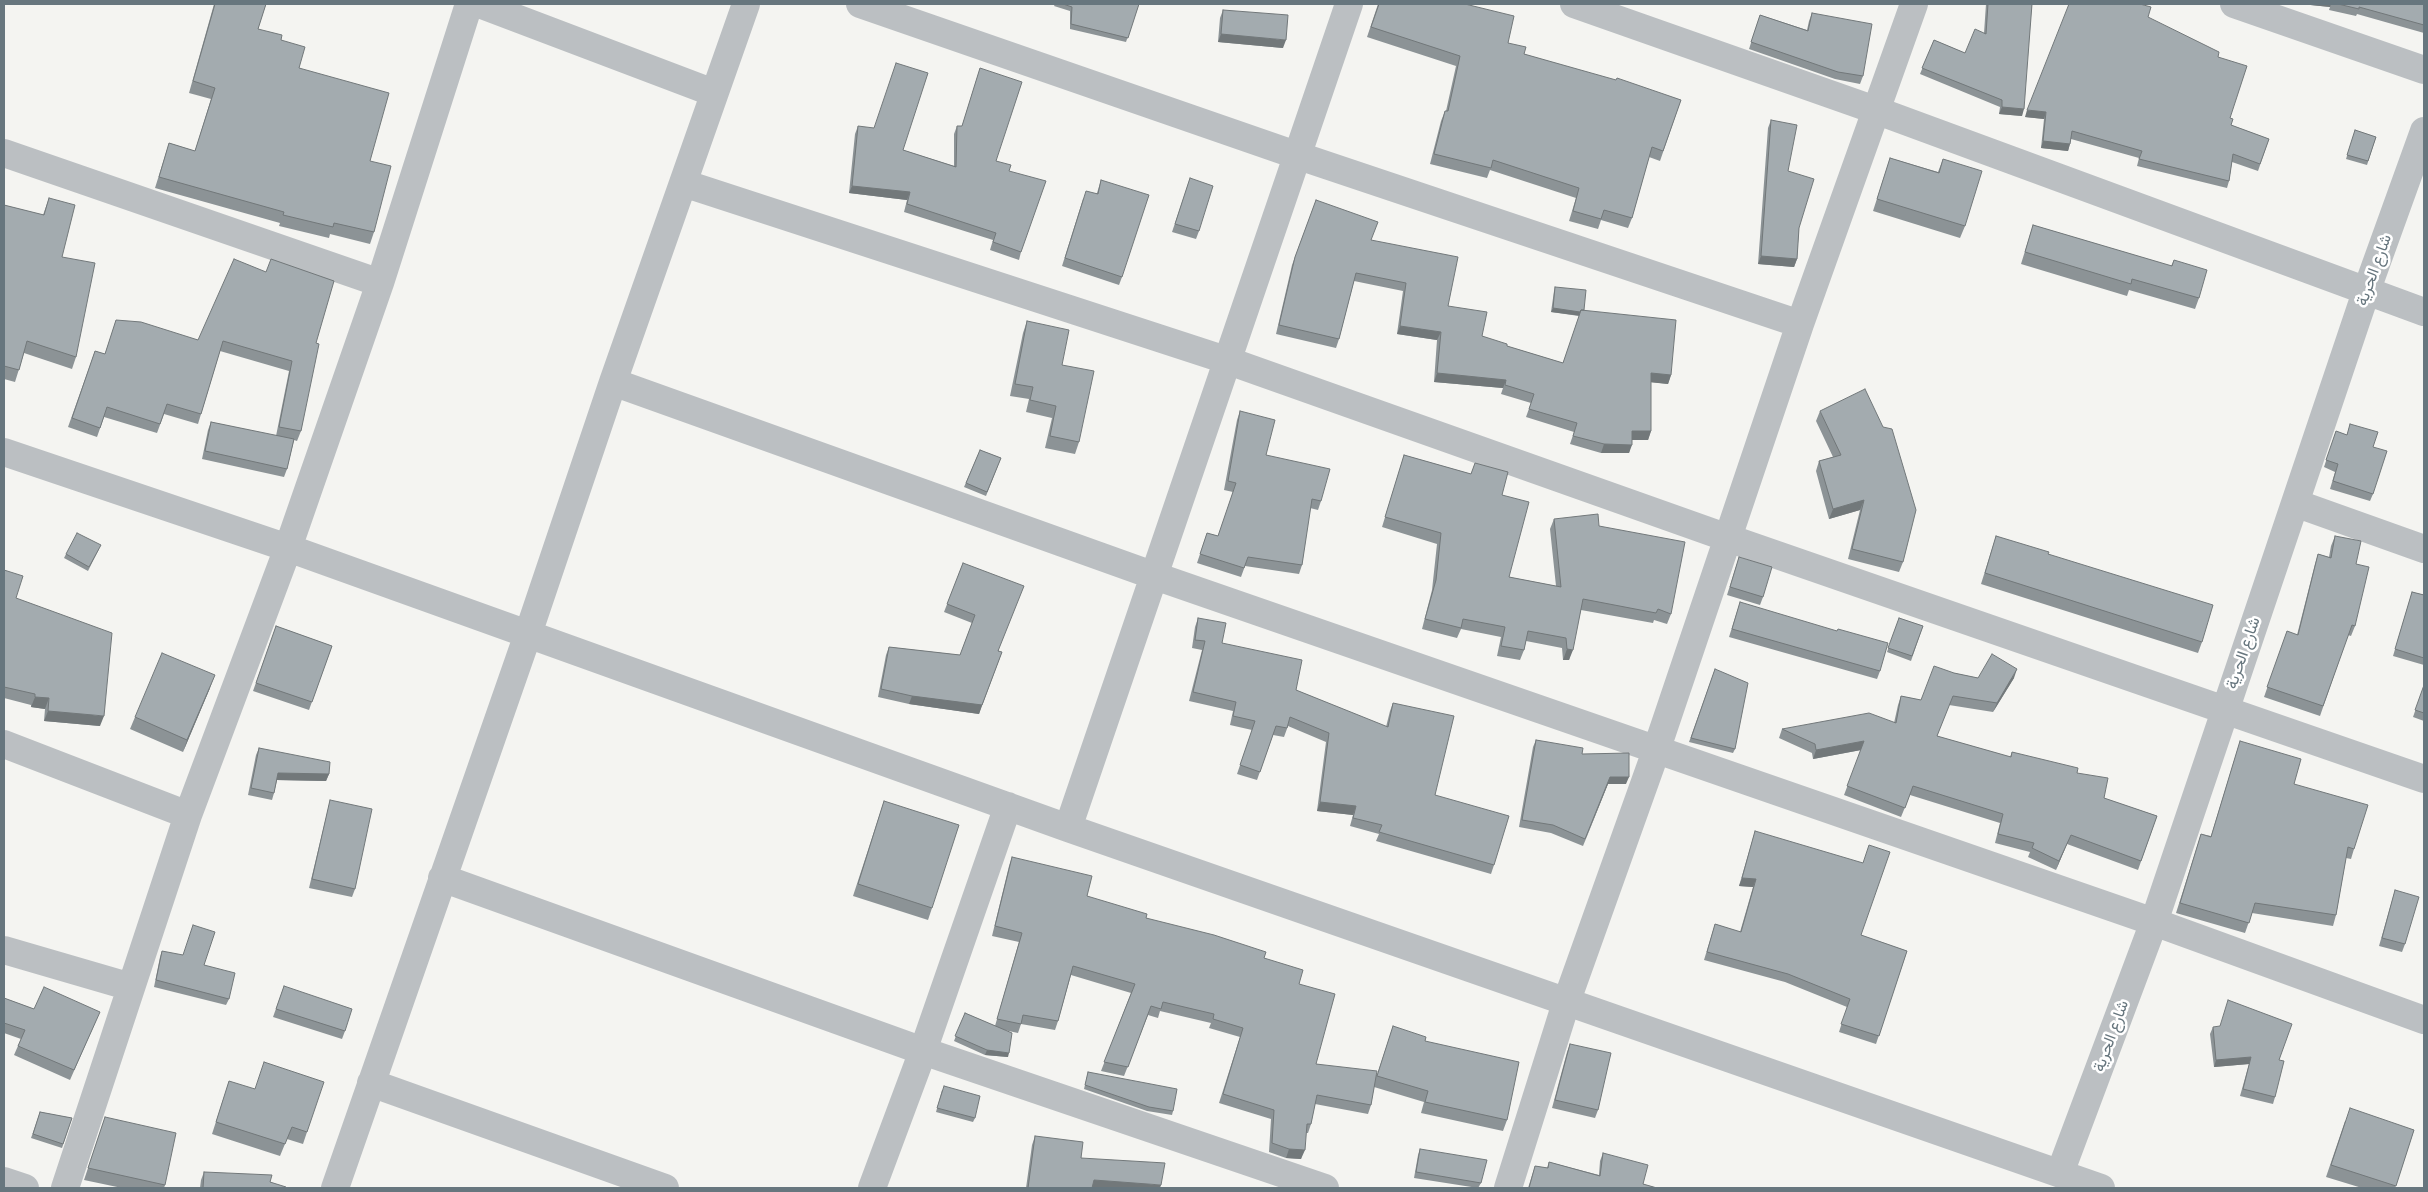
<!DOCTYPE html>
<meta charset="utf-8">
<style>
body{margin:0}
#map{position:relative;width:2428px;height:1192px;overflow:hidden;background:#f4f4f1;font-family:"Public Sans",sans-serif}
canvas{display:block}
.frame{position:absolute;inset:0;border:5px solid #67767e;pointer-events:none}
</style>
<div id="map">
<canvas width="2428" height="1192"></canvas>
<div class="frame"></div>
</div>
<script>
const ctx = document.querySelector('canvas').getContext('2d');
ctx.lineJoin = 'round';
const poly = rows => new Path2D(rows.map(r => 'M' + r).join(''));
function strokePath(path, color, width, dash) { ctx.strokeStyle = color; ctx.lineWidth = width; ctx.lineCap = dash ? 'butt' : 'round'; ctx.setLineDash(dash || []); ctx.stroke(path); }
function fill(path, color) { ctx.fillStyle = color; ctx.fill(path, 'evenodd'); }
function label(font, color, halo, rows, align = 'center') {
  ctx.font = font + ' "Public Sans",Vazirmatn,sans-serif'; ctx.lineWidth = 5; ctx.setLineDash([]); ctx.textBaseline = 'middle'; ctx.strokeStyle = halo; ctx.fillStyle = color; for (const [text, x, y, turn = 0] of rows) {
    ctx.save(); ctx.translate(x, y); ctx.rotate((+turn || 0) * Math.PI / 180); ctx.textAlign = isNaN(turn) ? turn : align; if (halo) ctx.strokeText(text, 0, 0); ctx.fillText(text, 0, 0); ctx.restore();
  }
}
strokePath(poly([
 [479,4,714,93],
 [860,4,1296,155,1800,324],
 [1574,4,1878,111,2424,312],
 [2234,4,2424,70],
 [4,153,380,283],
 [683,183,1226,360,1728,538,2424,779],
 [613,382,1155,576,2154,922,2424,1020],
 [4,452,288,548,1068,828,2101,1188],
 [2295,503,2424,549],
 [4,744,188,815],
 [1068,828,1349,4],
 [442,878,923,1051,1325,1188],
 [4,950,131,987],
 [371,1083,665,1188],
 [2060,1173,2154,922,2366,292,2424,131],
 [4,1181,25,1188],
 [65,1188,188,815,288,548,380,283,469,4],
 [335,1188,528,634,613,382,746,4],
 [872,1188,923,1051,1008,806],
 [1508,1188,1566,1003,1656,751,1800,324,1914,4]
]), '#bbbfc2', 28);
fill(poly([
 [214,4,266,4,258,29,281,40,299,68,370,161,374,232,370,244,330,234,329,238,279,226,280,223,155,188,169,143,195,151,211,99,189,93],
 [1055,4,1139,4,1126,42,1070,29,1070,11,1054,6],
 [1378,4,1508,43,1524,54,1681,100,1660,161,1649,157,1632,218,1628,228,1601,220,1598,229,1569,221,1576,198,1490,170,1487,178,1430,164,1441,121,1445,111,1446,111,1456,66,1367,37],
 [1986,4,2032,4,2022,116,1999,114,2000,107,1920,74,1934,40,1965,53,1984,33],
 [2301,4,2424,4,2424,33,2357,14,2356,16,2329,10,2330,7],
 [1223,10,1283,48,1218,42,1220,18],
 [1812,13,1863,76,1860,84,1835,79,1749,49,1760,15,1807,30,1809,21],
 [2148,17,2230,118,2231,125,2269,139,2258,171,2232,162,2229,181,2227,188,2137,166,2139,158,2071,139,2068,151,2041,148,2044,119,2025,117],
 [980,68,996,161,1009,171,1021,252,1019,260,990,250,993,240,904,212,907,200,849,193,855,134,858,126,903,150,954,166,954,134,957,126,962,126],
 [1771,120,1788,171,1799,228,1797,259,1794,267,1758,264,1768,128],
 [2355,130,2376,137,2367,165,2346,159],
 [1890,158,1938,172,1943,159,1965,226,1960,238,1873,211],
 [1190,178,1199,231,1196,239,1172,232],
 [1101,180,1122,277,1119,285,1062,266,1083,199,1097,193],
 [49,198,62,257,76,357,72,369,24,353,15,382,4,379,4,205,43,215],
 [1316,200,1371,240,1448,306,1482,336,1507,346,1563,363,1579,316,1551,312,1554,291,1555,287,1584,310,1671,375,1668,384,1651,382,1651,431,1648,440,1632,440,1629,453,1601,453,1570,444,1574,432,1526,417,1531,403,1501,394,1503,388,1434,382,1437,340,1397,334,1403,291,1354,281,1339,339,1336,348,1276,334,1292,265],
 [2033,225,2171,266,2174,260,2199,298,2195,309,2129,290,2127,296,2021,264],
 [116,320,198,340,316,343,301,431,297,441,294,440,287,469,284,477,202,459,208,430,211,422,276,436,289,371,220,351,198,424,164,414,157,433,104,417,97,437,68,427,95,351,105,354],
 [1027,321,1062,365,1079,442,1075,454,1045,448,1052,418,1026,412,1029,399,1010,396,1023,333],
 [1240,411,1266,455,1321,501,1318,510,1310,508,1302,565,1299,574,1245,566,1241,577,1197,563,1207,533,1218,536,1233,492,1224,490,1237,420],
 [1820,411,1903,562,1899,572,1848,559,1860,510,1829,519,1816,471,1819,461,1833,457,1816,421],
 [2350,424,2373,447,2373,494,2370,501,2330,489,2335,472,2324,467,2336,431,2347,435],
 [980,450,1001,458,986,496,964,487],
 [1404,455,1471,474,1475,463,1502,495,1509,577,1556,586,1550,529,1554,519,1599,526,1671,614,1667,624,1654,620,1653,623,1581,610,1569,660,1563,660,1562,648,1526,641,1524,650,1520,660,1497,656,1501,637,1461,629,1457,638,1422,629,1432,590,1437,544,1382,527],
 [1996,536,2048,554,2202,642,2198,653,1981,584],
 [2335,536,2356,564,2355,626,2351,636,2348,635,2320,716,2264,697,2287,631,2297,635,2315,564,2318,554,2329,557,2331,546],
 [99,549,88,571,64,558,66,554],
 [1739,557,1763,597,1760,605,1727,595],
 [963,563,999,651,979,714,909,704,878,697,886,655,889,647,960,655,972,623,944,612],
 [4,570,16,598,100,726,44,721,45,709,31,707,31,705,4,698],
 [2412,592,2424,595,2424,665,2393,656],
 [1740,602,1880,671,1877,679,1729,637],
 [1198,618,1222,643,1296,690,1386,727,1390,711,1393,703,1435,795,1494,865,1491,874,1376,841,1379,834,1350,826,1353,815,1317,811,1326,742,1288,726,1284,737,1273,735,1257,780,1237,774,1252,730,1230,725,1233,711,1189,701,1202,650,1192,648,1195,627],
 [1899,618,1923,626,1911,661,1887,652],
 [276,626,332,646,309,710,253,691],
 [1715,669,1735,749,1733,753,1689,742],
 [1954,673,1978,678,2014,678,1993,712,1949,705,1937,736,2010,757,2012,752,2077,773,2104,798,2157,816,2138,870,2067,844,2056,870,2028,857,2030,852,1995,843,2000,823,1910,795,1901,817,1844,795,1861,750,1813,759,1812,753,1779,738,1782,729,1894,723,1898,705,1901,696,1921,700],
 [2424,682,2424,721,2413,717,2423,688],
 [210,688,183,752,130,729,135,717],
 [1536,740,1582,754,1626,784,1608,784,1583,846,1551,833,1519,827,1533,747],
 [2240,741,2294,784,2354,849,2351,859,2346,858,2336,915,2333,926,2252,913,2245,933,2176,913,2201,834,2211,836],
 [259,748,329,774,326,781,277,780,274,793,272,800,248,795,256,755],
 [330,800,355,889,352,897,309,888,328,809],
 [884,801,932,908,928,920,853,896],
 [1755,831,1861,935,1907,951,1876,1044,1839,1032,1847,1007,1785,982,1704,960,1715,924,1740,932,1753,887,1739,886],
 [1012,857,1087,896,1146,918,1264,958,1299,984,1316,1064,1377,1075,1393,1026,1425,1041,1507,1120,1503,1131,1421,1113,1424,1102,1374,1087,1371,1105,1368,1114,1315,1104,1311,1124,1308,1133,1306,1133,1301,1159,1286,1158,1269,1152,1271,1119,1219,1103,1240,1037,1209,1028,1211,1023,1160,1011,1158,1018,1148,1015,1124,1076,1101,1071,1131,993,1071,975,1058,1021,1055,1030,1021,1024,1018,1033,1004,1030,1008,1057,985,1055,954,1041,965,1013,995,1026,1019,942,992,936,1009,866],
 [2395,890,2405,944,2402,952,2379,946],
 [162,951,204,965,229,999,226,1005,154,987,160,957],
 [284,986,345,1031,342,1039,273,1017],
 [4,998,34,1009,96,1021,70,1080,14,1055,21,1039,4,1033],
 [2213,1027,2279,1060,2275,1097,2273,1104,2240,1096,2249,1064,2214,1067,2210,1034],
 [1570,1044,1598,1110,1595,1118,1552,1108,1567,1052],
 [1088,1072,1173,1111,1172,1115,1147,1111,1084,1089],
 [229,1081,307,1132,303,1144,287,1139,280,1156,212,1134],
 [942,1090,975,1118,973,1122,936,1112],
 [40,1112,72,1118,62,1148,31,1138],
 [105,1117,165,1185,164,1188,122,1188,84,1180],
 [2345,1121,2414,1130,2395,1188,2362,1188,2326,1177],
 [1035,1136,1081,1158,1160,1188,1026,1188,1032,1145],
 [1420,1149,1481,1183,1478,1188,1414,1178,1418,1155],
 [1603,1153,1643,1184,1657,1188,1528,1188,1535,1166,1547,1168,1549,1162,1599,1175,1600,1161],
 [204,1172,270,1182,286,1188,200,1188,201,1180]
]), '#8c9396');
fill(poly([
 [2301,4,2331,4,2330,7],
 [1221,34,1286,40,1283,48,1218,42],
 [2002,107,2024,109,2022,116,1999,114],
 [2027,110,2046,112,2044,119,2025,117],
 [2043,141,2070,144,2068,151,2041,148],
 [852,186,910,192,907,200,849,193],
 [1761,256,1797,259,1794,267,1758,264],
 [1553,308,1584,312,1582,316,1551,312],
 [1400,326,1441,332,1437,340,1397,334],
 [1437,373,1506,380,1503,388,1434,382],
 [1651,373,1671,375,1668,384,1648,382],
 [1632,431,1651,431,1648,440,1629,440],
 [1604,444,1632,445,1629,453,1601,453],
 [1864,500,1860,510,1829,519,1833,509],
 [1567,649,1573,650,1569,660,1563,660],
 [1002,652,979,714,909,704,912,696],
 [2017,669,2014,678,1993,712,1997,703],
 [215,675,210,688,183,752,187,740],
 [35,697,49,698,45,709,31,707],
 [48,711,104,716,100,726,44,721],
 [1864,741,1861,750,1813,759,1816,750],
 [278,773,329,774,326,781,276,780],
 [1610,777,1629,777,1626,784,1608,784,1583,846],
 [1320,802,1356,806,1353,815,1317,811],
 [2071,835,2067,844,2056,870,2059,861],
 [1742,878,1756,879,1753,887,1739,886],
 [987,1050,1009,1053,1008,1057,985,1055],
 [2251,1057,2249,1064,2214,1067,2216,1060],
 [1289,1149,1305,1150,1301,1159,1286,1158],
 [1094,1180,1161,1185,1160,1188,1091,1188]
]), '#72787a');
const building = poly([
 [215,4,266,4,258,29,282,35,281,40,305,47,299,68,389,93,370,161,391,166,374,232,334,223,333,227,283,215,284,212,159,177,169,143,195,151,215,88,193,81,215,4],
 [1063,4,1139,4,1128,38,1071,24,1072,7,1063,4],
 [1379,4,1465,4,1514,16,1508,43,1526,47,1524,54,1616,80,1617,78,1681,100,1663,151,1652,147,1632,218,1604,210,1601,219,1573,211,1579,188,1493,160,1491,168,1434,154,1445,111,1448,111,1460,56,1371,27,1379,4],
 [1988,4,2032,4,2024,109,2002,107,2002,100,1922,68,1934,40,1965,53,1975,29,1986,34,1988,4],
 [2069,4,2140,4,2151,7,2148,17,2219,52,2218,57,2247,66,2230,118,2233,119,2231,125,2269,139,2260,164,2233,154,2229,181,2139,159,2142,151,2072,131,2070,144,2043,141,2046,112,2027,110,2069,4],
 [2338,4,2424,4,2424,25,2359,7,2359,9,2338,4],
 [1223,10,1288,15,1286,40,1221,34,1223,10],
 [1812,13,1872,24,1863,76,1838,72,1751,42,1760,15,1808,31,1812,13],
 [896,63,928,73,903,150,956,167,957,126,962,126,980,68,1022,82,996,161,1011,165,1009,171,1046,181,1021,252,993,242,996,233,907,204,910,192,852,186,858,126,874,128,896,63],
 [1771,120,1797,125,1788,171,1814,179,1799,228,1797,259,1761,256,1771,120],
 [2355,130,2376,137,2368,161,2347,155,2355,130],
 [1890,158,1939,173,1943,159,1982,171,1965,226,1877,199,1890,158],
 [1190,178,1213,186,1199,231,1175,224,1190,178],
 [1101,180,1149,195,1122,277,1065,258,1086,191,1098,194,1101,180],
 [49,198,75,205,62,257,95,263,76,357,27,341,19,370,4,366,4,205,44,215,49,198],
 [1316,200,1378,222,1371,240,1458,257,1448,306,1487,312,1482,336,1507,344,1507,346,1563,363,1581,310,1676,320,1671,375,1651,373,1651,431,1632,431,1632,445,1604,444,1573,436,1577,423,1529,409,1534,394,1505,385,1506,380,1437,373,1441,332,1400,326,1406,283,1356,273,1339,339,1279,325,1295,257,1316,200],
 [2033,225,2172,266,2174,260,2207,270,2199,298,2132,279,2131,284,2025,252,2033,225],
 [234,259,266,272,271,259,334,281,316,343,319,344,301,431,279,427,292,361,223,341,201,414,167,404,160,424,107,407,100,428,72,418,95,351,105,354,116,320,141,322,198,340,234,259],
 [1555,287,1586,290,1584,310,1581,310,1580,312,1553,308,1555,287],
 [1027,321,1069,330,1062,365,1094,371,1079,442,1050,436,1056,406,1030,400,1033,387,1015,384,1027,321],
 [1865,389,1883,427,1892,429,1916,510,1903,562,1852,549,1864,500,1833,509,1819,461,1841,455,1820,411,1865,389],
 [1240,411,1275,420,1266,455,1330,469,1321,501,1312,499,1302,565,1248,557,1244,568,1200,554,1207,533,1218,536,1236,483,1228,481,1240,411],
 [211,422,294,439,287,469,205,451,211,422],
 [2350,424,2378,432,2373,447,2387,451,2373,494,2333,481,2338,464,2326,460,2336,431,2347,435,2350,424],
 [980,450,1001,458,987,492,966,483,980,450],
 [1404,455,1471,474,1475,463,1508,472,1502,495,1529,502,1509,577,1561,587,1554,519,1598,514,1599,526,1685,542,1671,614,1658,609,1656,613,1583,599,1573,650,1567,649,1566,638,1528,631,1524,650,1501,646,1505,627,1463,619,1461,628,1425,619,1436,580,1441,533,1385,517,1404,455],
 [77,533,101,545,89,567,66,554,77,533],
 [1996,536,2049,552,2048,554,2213,605,2202,642,1985,573,1996,536],
 [2335,536,2361,541,2356,564,2369,567,2355,626,2352,625,2323,706,2267,687,2287,631,2298,635,2318,554,2331,558,2335,536],
 [1739,557,1772,567,1763,597,1730,587,1739,557],
 [963,563,1024,586,998,651,1002,652,982,705,912,696,881,689,889,647,960,655,975,615,947,604,963,563],
 [4,570,23,576,16,598,112,633,104,716,48,711,49,698,35,697,35,694,4,687,4,570],
 [2412,592,2424,595,2424,658,2395,649,2412,592],
 [1740,602,1837,631,1838,629,1888,643,1880,671,1732,629,1740,602],
 [1198,618,1226,623,1222,643,1302,660,1296,690,1388,727,1393,703,1454,716,1435,795,1509,816,1494,865,1379,832,1382,825,1353,818,1356,806,1320,802,1329,733,1290,717,1287,728,1276,726,1260,772,1240,765,1255,721,1233,716,1236,702,1193,692,1205,641,1195,640,1198,618],
 [1899,618,1923,626,1912,656,1888,648,1899,618],
 [276,626,332,646,312,702,256,683,276,626],
 [162,653,215,675,187,740,135,717,162,653],
 [1992,654,2017,669,1997,703,1953,696,1937,736,2011,757,2012,752,2078,768,2077,773,2108,778,2104,798,2157,816,2141,861,2071,835,2059,861,2032,848,2034,843,1998,834,2003,814,1913,786,1905,808,1847,786,1864,741,1816,750,1815,744,1782,729,1869,713,1896,723,1901,696,1921,700,1934,666,1954,673,1978,678,1992,654],
 [1715,669,1748,683,1735,749,1691,738,1715,669],
 [2424,685,2424,713,2415,710,2424,685],
 [1536,740,1583,748,1582,754,1629,753,1629,777,1610,777,1585,839,1553,825,1522,820,1536,740],
 [2240,741,2301,759,2294,784,2368,805,2354,849,2348,847,2336,915,2255,903,2249,923,2180,903,2201,834,2211,837,2240,741],
 [259,748,330,762,329,774,278,773,274,793,251,788,259,748],
 [330,800,372,809,355,889,312,879,330,800],
 [884,801,959,825,932,908,858,884,884,801],
 [1755,831,1863,863,1869,845,1890,852,1861,935,1907,951,1879,1036,1841,1024,1850,999,1788,974,1707,952,1715,924,1741,932,1756,879,1742,878,1755,831],
 [1012,857,1092,876,1087,896,1147,914,1146,918,1214,935,1266,952,1264,958,1303,970,1299,984,1335,994,1316,1064,1377,1071,1371,1105,1317,1095,1311,1124,1307,1124,1305,1150,1289,1149,1272,1143,1274,1110,1223,1094,1243,1028,1213,1019,1214,1014,1163,1002,1161,1009,1151,1006,1128,1067,1104,1062,1135,984,1073,966,1058,1021,1023,1015,1021,1024,997,1019,1022,933,995,926,1012,857],
 [2395,890,2419,897,2405,944,2382,938,2395,890],
 [193,925,215,932,204,965,235,973,229,999,156,980,162,951,183,955,193,925],
 [284,986,352,1009,345,1031,276,1009,284,986],
 [44,987,100,1012,74,1070,18,1046,25,1030,4,1023,4,998,34,1009,44,987],
 [2228,1000,2292,1024,2279,1060,2284,1061,2275,1097,2243,1089,2251,1057,2216,1060,2213,1027,2220,1026,2228,1000],
 [965,1013,1012,1033,1009,1053,987,1050,955,1036,965,1013],
 [1393,1026,1426,1037,1425,1041,1519,1062,1507,1120,1425,1102,1428,1091,1377,1076,1393,1026],
 [1570,1044,1611,1053,1598,1110,1555,1100,1570,1044],
 [264,1062,324,1082,307,1132,292,1127,285,1144,216,1122,229,1081,255,1089,264,1062],
 [1088,1072,1177,1089,1173,1111,1149,1107,1085,1085,1088,1072],
 [944,1086,980,1096,975,1118,937,1108,944,1086],
 [2350,1108,2414,1130,2396,1186,2331,1165,2350,1108],
 [40,1112,72,1118,63,1144,33,1134,40,1112],
 [105,1117,176,1133,165,1185,88,1168,105,1117],
 [1035,1136,1083,1142,1081,1158,1165,1163,1161,1185,1094,1180,1092,1188,1028,1188,1035,1136],
 [1420,1149,1487,1160,1481,1183,1416,1172,1420,1149],
 [1603,1153,1648,1165,1643,1184,1657,1188,1529,1188,1535,1166,1548,1168,1549,1162,1600,1176,1603,1153],
 [204,1172,272,1175,270,1182,286,1187,286,1188,203,1188,204,1172]
]);
fill(building, '#a3abaf');
strokePath(building, '#72787a', 1);
label('16px', '#67767e', '#fff', [
 ["شارع الحرية",2374,270,-70],
 ["شارع الحرية",2243,653,-71],
 ["شارع الحرية",2111,1036,-70]
]);
</script>
